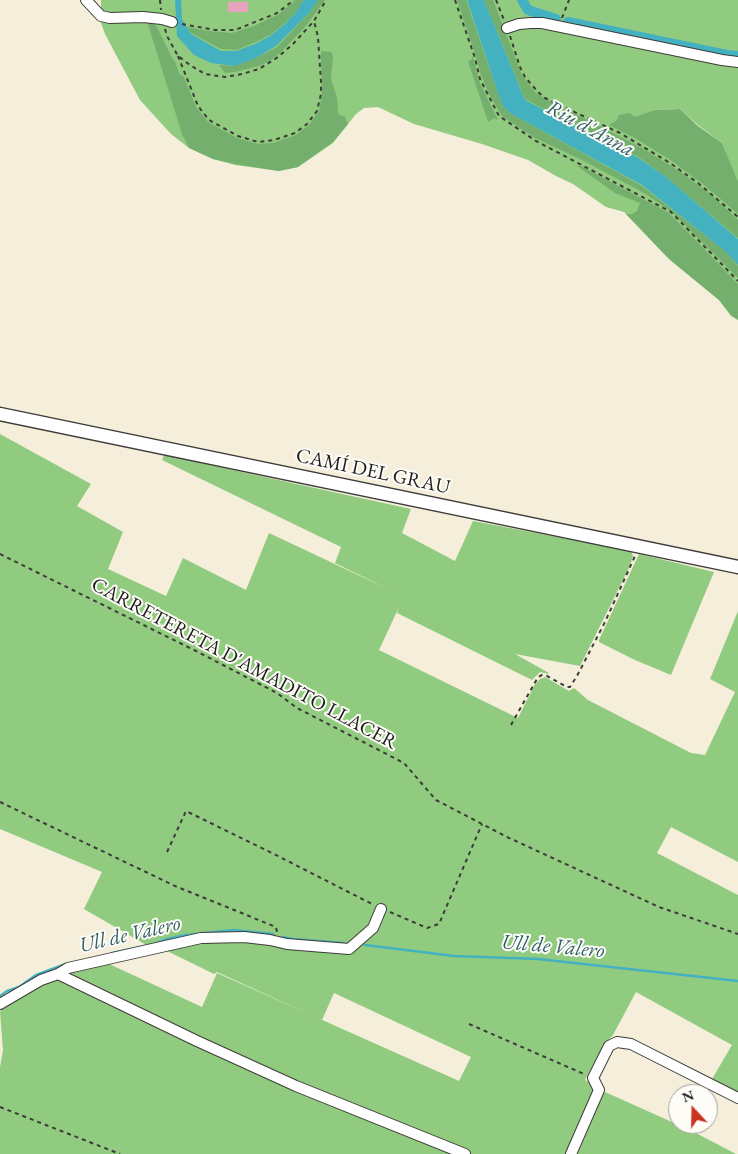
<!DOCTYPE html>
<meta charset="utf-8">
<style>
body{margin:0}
#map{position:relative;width:738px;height:1154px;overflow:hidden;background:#f5eedb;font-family:"EB Garamond",serif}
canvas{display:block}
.north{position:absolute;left:668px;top:1084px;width:50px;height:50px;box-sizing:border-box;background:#fdfcf7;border:1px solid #a3a29f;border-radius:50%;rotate:339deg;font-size:14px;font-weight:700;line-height:20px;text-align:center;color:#1c1c1c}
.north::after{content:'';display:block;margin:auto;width:18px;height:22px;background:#c8321e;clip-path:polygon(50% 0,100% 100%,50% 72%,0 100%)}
</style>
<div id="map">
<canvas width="738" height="1154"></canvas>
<div class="north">N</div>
</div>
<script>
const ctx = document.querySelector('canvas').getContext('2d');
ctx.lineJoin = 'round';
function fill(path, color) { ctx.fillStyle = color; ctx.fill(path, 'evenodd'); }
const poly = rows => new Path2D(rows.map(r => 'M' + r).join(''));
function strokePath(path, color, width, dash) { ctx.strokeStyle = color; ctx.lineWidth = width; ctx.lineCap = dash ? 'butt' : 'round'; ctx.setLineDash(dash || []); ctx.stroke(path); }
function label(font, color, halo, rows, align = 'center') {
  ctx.font = font + ' "EB Garamond",serif'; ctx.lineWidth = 4; ctx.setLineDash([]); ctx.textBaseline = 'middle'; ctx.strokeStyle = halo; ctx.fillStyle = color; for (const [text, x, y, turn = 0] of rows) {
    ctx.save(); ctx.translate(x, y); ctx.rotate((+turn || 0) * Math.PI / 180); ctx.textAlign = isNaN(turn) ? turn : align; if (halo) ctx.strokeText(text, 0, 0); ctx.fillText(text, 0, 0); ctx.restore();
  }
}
fill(poly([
 [101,0,738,0,738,320,731,316,719,300,669,259,624,212,606,207,573,184,556,176,528,160,482,144,414,124,378,107,364,108,356,114,333,143,298,167,279,171,235,165,213,159,189,148,171,134,140,100,105,34,101,23],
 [680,109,698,125,722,143,726,153,652,111,655,110],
 [0,434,91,484,77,506,123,532,108,569,166,596,183,558,246,590,269,533,390,590,335,563,341,547,162,460,164,455,411,509,402,533,455,561,473,521,631,551,633,556,630,566,580,666,515,654,549,673,548,674,540,672,532,680,397,613,399,607,379,650,518,718,535,684,540,679,545,677,569,691,574,688,588,700,691,753,705,755,735,692,710,679,738,611,738,862,671,827,657,853,738,895,738,1093,712,1079,732,1045,636,992,613,1035,604,1045,585,1080,593,1084,593,1096,577,1127,567,1154,471,1154,287,1079,185,1033,71,977,71,973,73,970,107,963,202,1007,217,973,459,1081,471,1057,334,993,322,1020,217,972,214,974,163,949,201,940,244,938,270,941,288,946,348,951,375,928,385,906,379,904,371,926,344,947,290,943,273,937,232,934,199,936,148,946,84,909,102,872,0,829],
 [639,554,714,572,671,675,635,660,599,642,599,640],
 [59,979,453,1154,0,1154,0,1067,3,1050,0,1012,2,1007,50,981],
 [605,1092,692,1131,736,1154,575,1154,591,1113]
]), '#91cb7f');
fill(poly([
 [296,0,304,0,295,13,285,23,270,35,256,42,236,50,221,49,191,33,187,27,208,31,232,33,254,26,279,14],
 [318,0,325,0,306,26,281,52,271,60,259,66,235,72,225,73,219,65,234,66,256,58,277,47,309,13],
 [457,0,466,0,499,96,504,107,510,113,642,186,725,251,738,266,738,278,672,212,644,193,582,160,535,138,502,116,490,96,481,75,476,57],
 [484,0,493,0,522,75,535,92,553,103,596,124,642,148,679,171,709,193,738,220,738,238,665,176,637,156,610,144,525,99],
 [147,21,152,22,157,27,172,58,175,61,179,73,184,77,196,107,208,122,237,138,258,144,273,143,296,135,309,125,319,111,322,94,321,52,322,51,331,52,333,56,331,79,337,98,338,114,345,117,348,124,333,142,298,167,279,171,235,164,213,159,189,148,182,134],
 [473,56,479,81,498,120,494,118,488,122,468,61,471,60],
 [680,109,698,126,722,143,738,182,738,214,704,185,672,161,635,138,609,125,616,121,619,115,629,113,635,117,655,110],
 [577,166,581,166,669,213,738,284,738,320,731,315,719,300,669,259,626,214,632,214,637,211,640,203,615,193]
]), '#74af6e');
fill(poly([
 [175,0,181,0,182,19,191,34,221,51,236,51,255,44,270,36,286,23,295,13,304,0,318,0,309,13,276,46,256,58,235,66,211,63,194,55,177,36],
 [467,0,484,0,525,100,610,144,637,157,665,176,738,239,738,265,725,251,642,185,510,113,504,107,499,96]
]), '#44b1c1');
strokePath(poly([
 [205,933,234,930,273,934],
 [283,937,293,939,343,943],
 [365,945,454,956,538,959,738,981],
 [112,953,154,944,167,939,186,935,199,934],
 [0,996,7,991,19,987,36,975,63,965]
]), '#44b1c1', 2.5);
strokePath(poly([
 [522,0,528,10,556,19],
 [568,22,727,55,738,56]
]), '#44b1c1', 10);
fill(poly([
 [228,2,248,2,248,12,228,12]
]), '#e8a4bf');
const minor = poly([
 [86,0,101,16,110,18,143,17,162,19,172,22],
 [507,28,519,24,531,23,542,23,722,60,738,62],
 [58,974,68,968,201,938,244,937,270,940,287,944,349,949,373,928,381,909],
 [0,1004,41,980,58,974,197,1041,296,1086,465,1154],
 [571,1154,599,1090,593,1078,609,1046,617,1042,631,1044,738,1098]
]);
const tertiary = poly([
 [0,414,738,567]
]);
strokePath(minor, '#3d3c39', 12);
strokePath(tertiary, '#3d3c39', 15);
strokePath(poly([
 [160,0,161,10],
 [455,0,475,58,480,79,499,116,536,141,671,212,738,281],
 [496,0,504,20],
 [562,18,569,0],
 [182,24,215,30,235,30,277,13,294,0],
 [165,29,167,36,178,56,190,65,205,74,225,77,242,74,259,69,278,57,293,44,314,21,326,0],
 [510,36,520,67,525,77,538,92,545,98,555,103,620,133,670,163,698,183,738,217],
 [178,56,198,106,209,120,238,136,258,142,274,140,295,133,307,124,317,111,321,94,321,82,318,37,314,21],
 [0,554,196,651,277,693,297,708,404,763,436,800,507,837,659,907,738,934],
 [511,725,538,677,542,675,547,676,567,687,570,687,577,676,605,622,635,556],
 [0,802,175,886,276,927,277,932],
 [167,852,186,811,272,853,374,905],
 [390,912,427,928,439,924,482,824],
 [469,1024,584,1074],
 [0,1107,120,1154]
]), '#3d3c39', 2, [4, 4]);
strokePath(minor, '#fff', 10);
strokePath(tertiary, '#fff', 12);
label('20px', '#1c1c1c', '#fdfcf7', [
 ["CAMÍ DEL GRAU",373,472,12],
 ["CARRETERETA D'AMADITO LLACER",244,664,28]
]);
label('italic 21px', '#2e5f66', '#fdfcf7', [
 ["Riu d'Anna",590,129,28],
 ["Ull de Valero",130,935,-13],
 ["Ull de Valero",553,947,5]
]);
</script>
